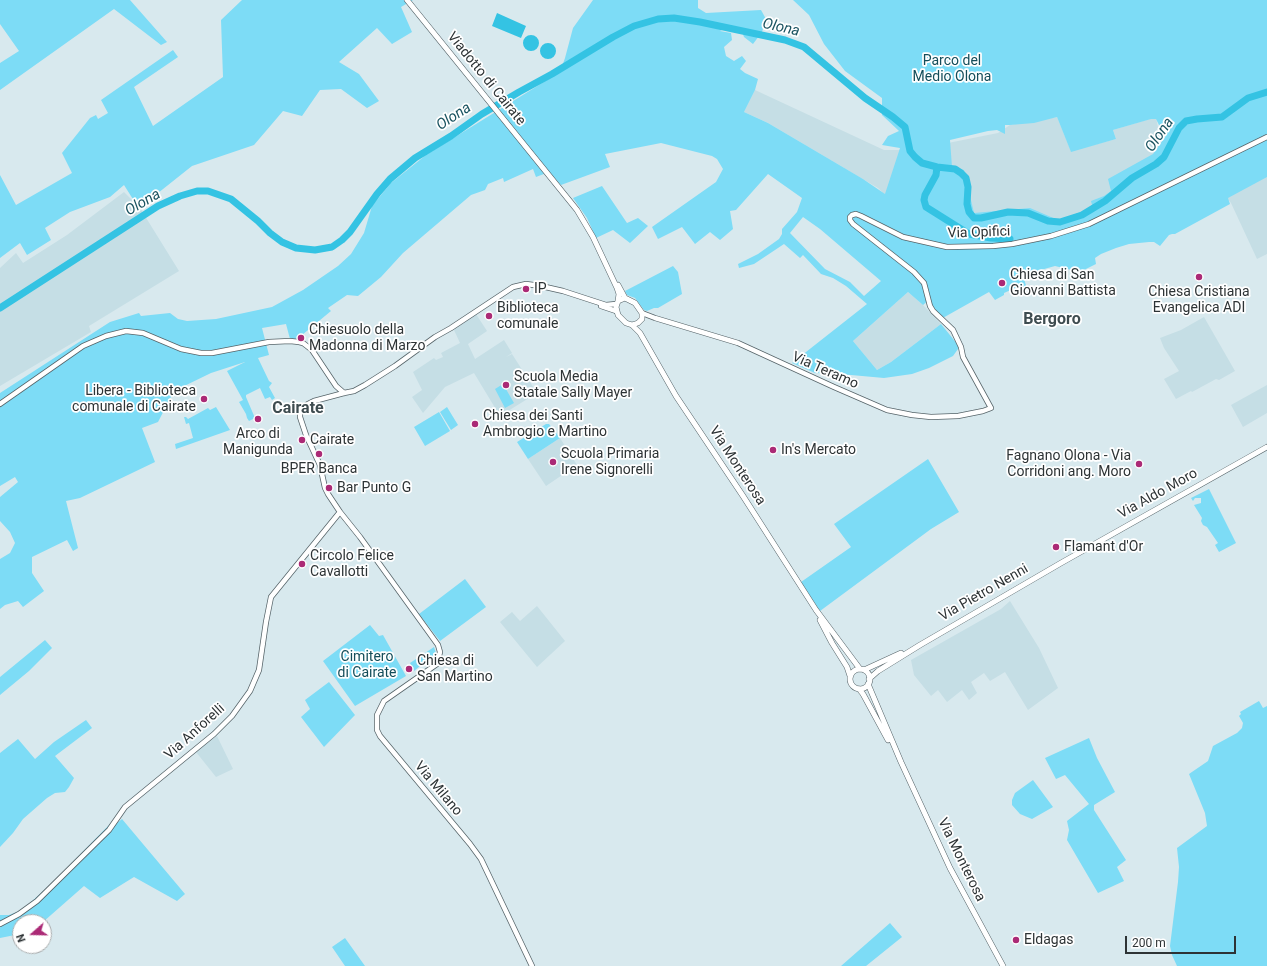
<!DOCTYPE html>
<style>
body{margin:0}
#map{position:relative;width:1267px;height:966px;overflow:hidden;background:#d8e9ee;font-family:Roboto,sans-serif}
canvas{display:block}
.north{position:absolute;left:12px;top:914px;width:40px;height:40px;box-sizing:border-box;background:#fff;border:1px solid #abadae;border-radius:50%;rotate:250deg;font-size:11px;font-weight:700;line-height:16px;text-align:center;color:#2d3335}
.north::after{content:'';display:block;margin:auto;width:14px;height:18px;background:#ab2a76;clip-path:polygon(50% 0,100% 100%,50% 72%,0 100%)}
.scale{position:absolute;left:1125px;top:936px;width:111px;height:18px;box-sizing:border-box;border:2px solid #2d3335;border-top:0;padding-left:5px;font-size:12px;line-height:14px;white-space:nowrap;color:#2d3335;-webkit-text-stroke:3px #fff;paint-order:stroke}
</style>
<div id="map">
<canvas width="1267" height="966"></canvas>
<div class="north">N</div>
<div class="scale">200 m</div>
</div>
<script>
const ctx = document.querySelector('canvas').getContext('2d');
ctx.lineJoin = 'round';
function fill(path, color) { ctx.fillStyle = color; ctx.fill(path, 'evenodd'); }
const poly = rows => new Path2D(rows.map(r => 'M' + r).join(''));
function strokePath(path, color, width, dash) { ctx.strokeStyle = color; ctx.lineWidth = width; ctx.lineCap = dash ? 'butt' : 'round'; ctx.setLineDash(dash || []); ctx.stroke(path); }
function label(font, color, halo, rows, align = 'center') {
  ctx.font = font + ' Roboto,sans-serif'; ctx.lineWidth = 3.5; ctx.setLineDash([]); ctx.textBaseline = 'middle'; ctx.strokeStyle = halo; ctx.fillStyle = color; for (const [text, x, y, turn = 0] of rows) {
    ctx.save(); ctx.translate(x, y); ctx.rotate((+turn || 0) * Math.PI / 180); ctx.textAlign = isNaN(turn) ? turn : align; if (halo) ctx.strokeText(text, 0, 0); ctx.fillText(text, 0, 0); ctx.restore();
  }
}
fill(poly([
 [755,90,884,150,905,150,948,143,998,133,1010,125,1057,117,1071,151,1116,139,1113,130,1156,117,1159,133,1160,148,1093,208,1057,221,917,226,878,188,768,123,744,112],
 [1267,174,1267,254,1257,259,1231,203,1227,198],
 [124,192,140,208,179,271,89,326,91,332,0,386,0,268,16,253,23,263,67,235],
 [908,292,923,305,941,324,891,362,877,370,853,341],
 [476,314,487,331,468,344,475,359,504,340,512,353,506,357,512,354,537,393,500,416,474,373,445,387,423,413,412,397,422,390,413,372,434,358,436,360,443,357,441,353,460,343,454,330],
 [1204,317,1235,371,1219,380,1216,379,1192,392,1191,391,1176,399,1164,379,1179,371,1164,348,1160,338,1181,330],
 [1267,385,1267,413,1243,427,1231,405],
 [560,438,577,465,546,486,528,459],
 [1010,601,1039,648,1058,688,1028,710,1005,672,990,681,984,673,971,682,977,693,969,700,962,690,947,702,938,690,931,696,914,675,911,660,1001,609],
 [537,606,565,641,537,667,500,622,512,612,520,621],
 [217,736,233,769,216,777,196,752]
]), '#c5dee5');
fill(poly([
 [0,0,130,0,167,42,161,45,114,9,0,90,0,63,19,51,0,24],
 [242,0,413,0,401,7,412,32,392,44,377,28,339,62,359,74,379,101,367,108,341,89,320,90,302,116,283,111,254,145,192,166,153,197,136,204,124,185,110,197,70,212,45,228,51,240,27,255,20,243,0,258,0,175,16,205,72,173,62,153,90,118,96,115,98,119,108,113,101,100,173,50,178,57,134,87,153,126,223,77,221,20],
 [593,0,698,0,698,8,706,13,761,10,766,19,762,32,753,44,744,37,741,29,730,26,720,31,731,33,732,40,724,47,726,56,734,61,742,56,746,61,740,69,745,73,758,79,755,90,744,112,768,123,863,179,885,194,900,148,882,145,888,136,899,131,882,115,882,98,845,71,824,44,809,15,793,0,1267,0,1267,177,1228,198,1230,204,1175,234,1172,234,1169,235,1160,246,1154,242,1149,242,1129,244,1116,248,1101,254,1095,258,1096,264,1080,272,1055,266,1023,275,1027,289,1014,294,1013,289,1004,293,1004,295,995,300,989,292,941,319,929,300,923,305,908,292,853,341,877,370,891,362,941,324,958,345,958,349,953,356,929,368,912,374,884,378,840,374,815,373,792,363,867,304,846,286,833,278,821,274,803,255,800,258,784,244,754,264,739,268,738,264,758,254,779,239,782,234,782,229,797,212,802,198,768,174,736,210,730,211,733,229,720,240,710,232,695,244,682,227,658,239,652,227,716,182,723,169,717,159,712,156,661,143,605,154,610,167,561,185,549,172,536,177,533,169,504,182,503,178,488,184,485,190,471,195,403,253,381,277,358,296,347,295,328,308,331,311,296,340,290,339,286,324,262,328,269,355,258,358,269,381,272,383,269,387,275,398,272,400,270,397,265,399,260,388,246,395,246,397,255,418,249,421,247,418,246,414,239,402,243,400,227,371,245,362,211,373,174,391,158,422,142,428,155,462,80,498,66,501,78,548,73,551,67,540,32,557,32,573,44,591,23,607,18,601,5,605,0,609,0,559,10,553,15,543,10,532,0,521,0,497,18,482,15,477,0,486,0,393,110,322,139,313,141,316,170,313,178,319,187,321,216,319,272,307,303,290,338,266,351,254,364,233,372,206,391,183,426,155,560,72,565,58,573,28],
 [1057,117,1071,152,1116,139,1113,130,1151,119,1156,119,1165,137,1153,154,1108,179,1111,191,1104,196,1091,201,1092,205,1087,210,1058,220,1030,208,974,213,964,170,952,167,950,140,988,131,997,130,1005,134,1005,125,1010,125,1034,123],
 [803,217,820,229,881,281,864,296,850,282,825,269,790,233],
 [602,186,627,223,638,218,648,226,630,243,613,230,596,238,587,218,573,198],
 [673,266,678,272,682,294,658,308,654,308,647,311,644,310,635,298,627,295,625,291],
 [503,384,514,403,505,408,495,389],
 [216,407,230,430,176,449,175,444,193,438,189,423,186,424,184,417,186,417,188,419,208,408,210,410],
 [447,407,458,425,451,430,440,412],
 [439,412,450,431,425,446,414,427],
 [546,424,549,424,560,438,528,459,517,442],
 [928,459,959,512,931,529,820,611,801,582,851,547,834,524],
 [1209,489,1236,543,1219,552,1215,545,1218,543,1207,527,1203,525,1201,521,1202,518,1194,505,1201,503,1201,498,1195,498,1193,501,1191,498],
 [465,579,486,607,440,641,419,614],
 [370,625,379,636,383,635,406,676,355,706,323,661],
 [45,640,52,648,29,671,0,695,0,677],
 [434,647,436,653,414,671,410,663],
 [329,682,355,715,324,747,301,717,310,709,305,700],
 [1259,701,1263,708,1267,706,1267,966,1177,966,1172,955,1170,946,1178,882,1179,867,1177,848,1207,826,1205,813,1189,774,1208,761,1213,746,1237,733,1242,728,1243,723,1239,716,1241,714,1240,712],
 [86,720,92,728,55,756,74,778,69,787,65,792,55,793,47,798,23,819,13,833,0,847,0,753,18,739,35,759,54,742],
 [1089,738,1097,758,1115,792,1094,805,1094,810,1126,860,1117,867,1124,881,1098,893,1067,840,1069,830,1067,821,1089,804,1065,775,1056,779,1045,758],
 [1033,780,1053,807,1032,819,1020,814,1012,805,1012,800,1015,793],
 [122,819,185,894,177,901,134,877,100,898,84,886,43,922,20,922,20,934,0,938,0,915,9,915,22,910,50,885,110,824,116,824],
 [890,923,902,937,866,966,841,966],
 [345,938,365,966,345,966,332,947]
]), '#7ddcf6');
fill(poly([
 [497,13,526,26,521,38,492,26],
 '523 43a8 8 0 1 1 16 0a8 8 0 1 1-16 0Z',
 '540 51a8 8 0 1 1 16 0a8 8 0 1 1-16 0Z'
]), '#34c3e3');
strokePath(poly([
 [937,167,936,175,925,195,924,200,926,207,969,234,991,238,1010,239],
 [0,308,158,206,180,196,197,191,208,191,231,199,258,221,270,233,282,242,296,248,315,250,332,247,342,240,350,232,377,194,390,179,415,158,451,136,482,114,519,92,552,74,613,37,634,26,658,19,674,18,700,22,785,40,804,47,865,98,893,117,905,127,910,151,915,157,922,163,937,167,955,169,961,173,966,178,968,187,967,204,969,212,974,218,981,218,1008,212,1028,213,1048,221,1060,222,1082,215,1105,201,1132,178,1156,164,1164,157,1179,128,1186,121,1197,119,1222,117,1248,98,1267,92]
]), '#34c3e3', 7);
const tertiary = poly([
 [601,306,616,311],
 [642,313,655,318,738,343,834,387,887,410,912,415,931,417,958,416,983,411,991,408,963,357,961,347,953,330,933,311,930,306,924,283,914,272,853,224,850,220,850,217,852,215,856,214,861,216,903,237,947,247,993,246,1012,244,1051,236,1089,224,1267,137],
 [0,404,83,346,106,336,126,331,143,333,181,349,201,353,212,353,269,342,290,341,299,342,303,343,312,350,336,386,344,393],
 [0,924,19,914,37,901,109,830,125,807,214,734,232,716,250,691,259,670,266,622,271,597,340,512],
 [532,966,481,859,470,844,380,736,377,730,377,715,384,701,437,664,440,652,438,645,360,537,340,512,328,494,325,488,320,465,306,435,300,417,300,410,308,404,314,401,344,393,354,391,365,385,395,366,435,337,451,328,513,287,526,284,541,286,563,291,606,305,616,304]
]);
const secondary = poly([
 [407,0,577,210,593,237,617,288,619,294,618,301,616,307,618,315,626,323,632,325,638,323,642,319,642,313,635,303,625,298,618,301],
 [618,285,625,298],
 [632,325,640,333,676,396,743,496,816,610,860,669],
 [820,620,832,643,847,667,850,676],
 '850 679a10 10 0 1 1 20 0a10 10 0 1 1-20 0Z',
 [864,670,901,653],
 [869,679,878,671,920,645,1061,563,1267,447],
 [868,684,901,762,950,868,1003,966],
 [859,689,863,694,888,740]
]);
strokePath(tertiary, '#566469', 6);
strokePath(secondary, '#566469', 6);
strokePath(tertiary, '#fff', 4.5);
strokePath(secondary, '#fff', 5);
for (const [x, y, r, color] of [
 [1199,277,4,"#ab2a76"],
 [1002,283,4,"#ab2a76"],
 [526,289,4,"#ab2a76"],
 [489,316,4,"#ab2a76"],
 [301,338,4,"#ab2a76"],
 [506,385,4,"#ab2a76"],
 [204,399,4,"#ab2a76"],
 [258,419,4,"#ab2a76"],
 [475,424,4,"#ab2a76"],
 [302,440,4,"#ab2a76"],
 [773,450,4,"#ab2a76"],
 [319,454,4,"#ab2a76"],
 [553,462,4,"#ab2a76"],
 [1139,464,4,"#ab2a76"],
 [329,488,4,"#ab2a76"],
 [1056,547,4,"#ab2a76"],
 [302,564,4,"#ab2a76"],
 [409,669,4,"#ab2a76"],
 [1016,940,4,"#ab2a76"]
]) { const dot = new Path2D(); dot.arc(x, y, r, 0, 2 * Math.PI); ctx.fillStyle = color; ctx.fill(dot); strokePath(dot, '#fff', 1.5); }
label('14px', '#134d5a', '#fff', [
 ["Parco del",952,61],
 ["Medio Olona",952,77],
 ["Cimitero",367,657],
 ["di Cairate",367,673]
]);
label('14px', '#2d3335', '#fff', [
 ["Viadotto di Cairate",486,79,51],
 ["Via Opifici",979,233,-2],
 ["Via Teramo",825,371,24],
 ["Via Monterosa",737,466,57],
 ["Via Aldo Moro",1158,494,-29],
 ["Via Pietro Nenni",984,593,-30],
 ["Via Anforelli",195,732,-42],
 ["Via Milano",438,789,50],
 ["Via Monterosa",961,860,64]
]);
label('14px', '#2d3335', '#fff', [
 ["Chiesa di San",1010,275],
 ["Giovanni Battista",1010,291],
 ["IP",534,289],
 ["Chiesa Cristiana",1199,292,"center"],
 ["Evangelica ADI",1199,308,"center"],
 ["Biblioteca",497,308],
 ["comunale",497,324],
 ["Chiesuolo della",309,330],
 ["Madonna di Marzo",309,346],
 ["Scuola Media",514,377],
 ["Statale Sally Mayer",514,393],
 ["Libera - Biblioteca",196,391,"right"],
 ["comunale di Cairate",196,407,"right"],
 ["Chiesa dei Santi",483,416],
 ["Ambrogio e Martino",483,432],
 ["Arco di",258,434,"center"],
 ["Manigunda",258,450,"center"],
 ["Cairate",310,440],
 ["In's Mercato",781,450],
 ["Scuola Primaria",561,454],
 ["Irene Signorelli",561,470],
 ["Fagnano Olona - Via",1131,456,"right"],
 ["Corridoni ang. Moro",1131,472,"right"],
 ["BPER Banca",319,469,"center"],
 ["Bar Punto G",337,488],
 ["Flamant d'Or",1064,547],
 ["Circolo Felice",310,556],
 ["Cavallotti",310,572],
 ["Chiesa di",417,661],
 ["San Martino",417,677],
 ["Eldagas",1024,940]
], 'left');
label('italic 15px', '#1a5360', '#fff', [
 ["Olona",781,28,13],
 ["Olona",454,117,-33],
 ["Olona",1160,135,-55],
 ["Olona",143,203,-30]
]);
label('bold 16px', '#3e4c50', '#fff', [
 ["Bergoro",1052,320],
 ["Cairate",298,409]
]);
</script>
